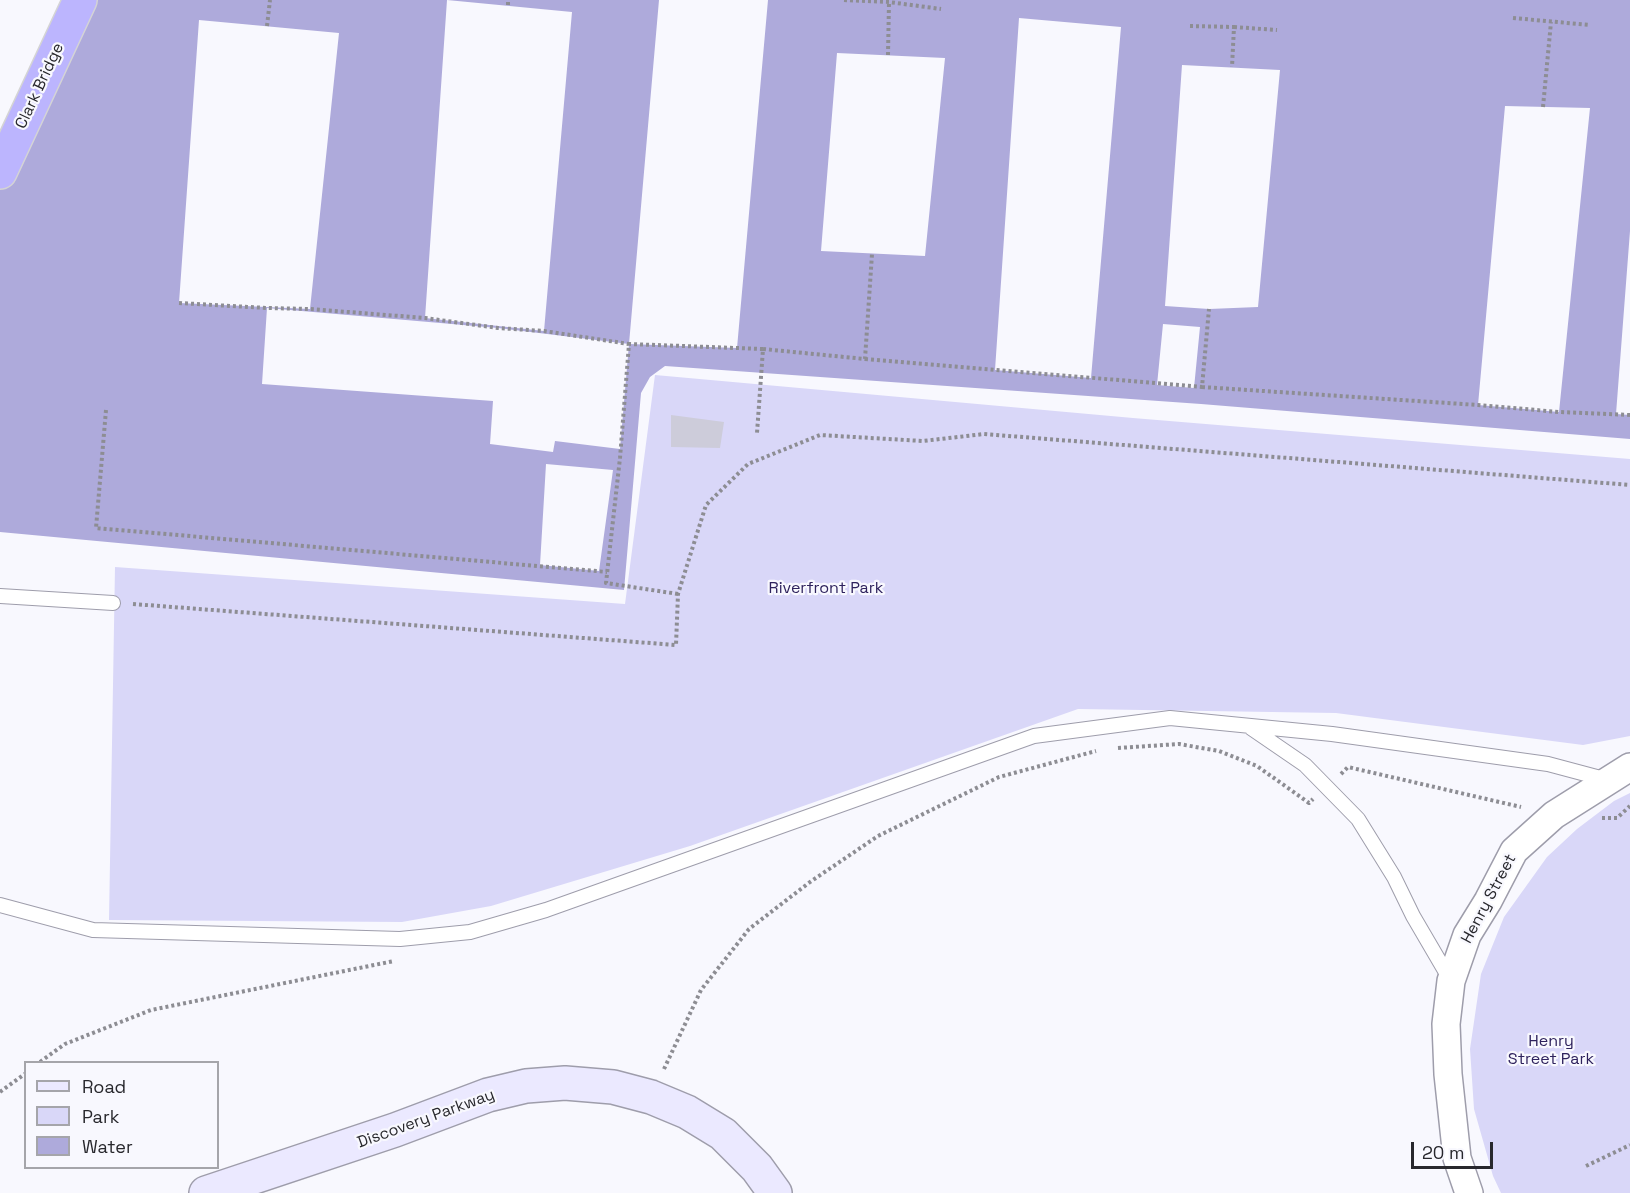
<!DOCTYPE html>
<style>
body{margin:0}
#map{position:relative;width:1630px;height:1193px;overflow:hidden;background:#f8f8fe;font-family:"Space Grotesk",sans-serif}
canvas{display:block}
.legend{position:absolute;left:24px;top:1061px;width:195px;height:108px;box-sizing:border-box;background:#f8f8fe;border:2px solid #a5a5aa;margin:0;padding:8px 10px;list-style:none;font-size:18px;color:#28282d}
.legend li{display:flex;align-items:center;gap:12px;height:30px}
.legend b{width:30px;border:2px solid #a5a5aa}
.scale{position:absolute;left:1411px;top:1142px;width:82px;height:27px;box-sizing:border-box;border:3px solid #28282d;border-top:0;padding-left:8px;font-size:18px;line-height:21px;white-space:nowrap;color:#28282d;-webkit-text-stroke:4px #f8f8fe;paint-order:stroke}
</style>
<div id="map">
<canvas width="1630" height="1193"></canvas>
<ul class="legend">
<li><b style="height:8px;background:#ebe9ff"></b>Road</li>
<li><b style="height:16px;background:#d9d7f8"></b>Park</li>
<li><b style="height:16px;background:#aeaadb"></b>Water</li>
</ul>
<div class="scale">20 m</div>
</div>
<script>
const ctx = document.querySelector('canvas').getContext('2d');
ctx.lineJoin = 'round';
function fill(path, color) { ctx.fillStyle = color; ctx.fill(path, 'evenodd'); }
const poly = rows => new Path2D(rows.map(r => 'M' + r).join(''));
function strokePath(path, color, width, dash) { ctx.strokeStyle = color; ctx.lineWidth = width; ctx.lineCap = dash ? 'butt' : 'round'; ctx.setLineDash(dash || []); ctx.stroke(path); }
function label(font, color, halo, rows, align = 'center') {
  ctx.font = font + ' "Space Grotesk",sans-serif'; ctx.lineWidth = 4.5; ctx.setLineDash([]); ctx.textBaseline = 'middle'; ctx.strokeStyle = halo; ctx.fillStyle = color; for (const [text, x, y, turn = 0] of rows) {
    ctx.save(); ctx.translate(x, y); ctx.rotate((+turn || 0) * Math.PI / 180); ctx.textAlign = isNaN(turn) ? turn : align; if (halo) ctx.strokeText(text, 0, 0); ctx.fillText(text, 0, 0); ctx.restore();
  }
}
fill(poly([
 [655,375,1133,418,1630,459,1630,736,1583,745,1336,713,1078,709,690,846,491,906,402,922,109,920,115,567,625,604],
 [1630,793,1630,1193,1501,1193,1493,1176,1474,1109,1470,1049,1481,974,1504,917,1547,857,1577,829,1614,801]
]), '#d9d7f8');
fill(poly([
 [0,0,1630,0,1630,439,1201,404,665,366,650,377,641,393,624,590,0,532]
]), '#aeaadb');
fill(poly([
 [0,0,84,0,0,179],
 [447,0,572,12,544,331,425,318],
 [659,0,768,0,737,348,629,344,620,449,555,441,553,452,490,444,493,401,262,384,267,308,498,328,629,344],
 [1019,18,1121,27,1091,378,995,370],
 [199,20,339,33,310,309,179,303],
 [837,53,945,58,925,256,821,251],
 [1182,65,1280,70,1258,307,1209,309,1165,306],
 [1505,106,1590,108,1559,412,1478,405],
 [1630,231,1630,415,1616,414],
 [1163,324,1200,327,1194,388,1157,385],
 [546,464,613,470,599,571,540,565]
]), '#f8f8fe');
fill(poly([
 [671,415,724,422,720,448,671,447]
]), '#cdccda');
const lane = poly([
 [0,596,113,603],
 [1251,728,1305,765,1358,819,1394,877,1413,916,1451,981],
 [0,905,93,930,400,939,470,932,546,910,1034,736,1170,718,1332,734,1548,764,1608,780]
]);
const street = poly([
 [1469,1193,1457,1158,1448,1074,1446,1024,1451,981,1467,935,1488,901,1514,851,1554,815,1630,767]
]);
const secondary = poly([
 [206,1193,395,1130,488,1095,526,1086,565,1083,613,1087,651,1097,687,1112,723,1134,757,1168,775,1193]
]);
const highway = poly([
 [0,172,80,0]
]);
strokePath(lane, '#9e9dab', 16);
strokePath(street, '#9e9dab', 30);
strokePath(secondary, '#9e9dab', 36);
strokePath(highway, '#d4d4d5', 36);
strokePath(poly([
 [844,0,889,2,941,9],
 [508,5,508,0],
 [1513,18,1590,25],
 [267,26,270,0],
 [1190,26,1234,27,1232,67],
 [1234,27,1277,30],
 [888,55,889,2],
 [1543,107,1551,22],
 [179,303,267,308,310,309,425,318,498,328,544,331,629,344],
 [763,349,865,359,872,254],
 [865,359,1202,387,1209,309],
 [1202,387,1478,405,1559,412,1630,415],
 [106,410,96,528,607,572],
 [678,594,606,583,620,458,629,344,763,349,757,433],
 [133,604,676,645,678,594,706,505,748,464,820,435,923,441,984,434,1630,485],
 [1118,748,1179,744,1219,751,1257,766,1309,803,1313,799],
 [1341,774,1348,767,1521,807],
 [1602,818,1617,818,1630,806],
 [40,1062,65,1044,151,1010,394,961],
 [664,1069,701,990,749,929,810,882,878,836,999,777,1096,751],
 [0,1092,26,1073],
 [1586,1166,1630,1145]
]), '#8d8d93', 4, [3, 3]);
strokePath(lane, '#fff', 14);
strokePath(street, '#fff', 27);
strokePath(secondary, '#ebe9ff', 33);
strokePath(highway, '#bcb5fe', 33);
label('16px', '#28282d', '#f8f8fe', [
 ["Clark Bridge",40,86,-65],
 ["Henry Street",1489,899,-62],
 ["Discovery Parkway",426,1119,-20]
]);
label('16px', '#2e225d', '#f8f8fe', [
 ["Riverfront Park",826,589],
 ["Henry",1551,1042],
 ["Street Park",1551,1060]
]);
</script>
